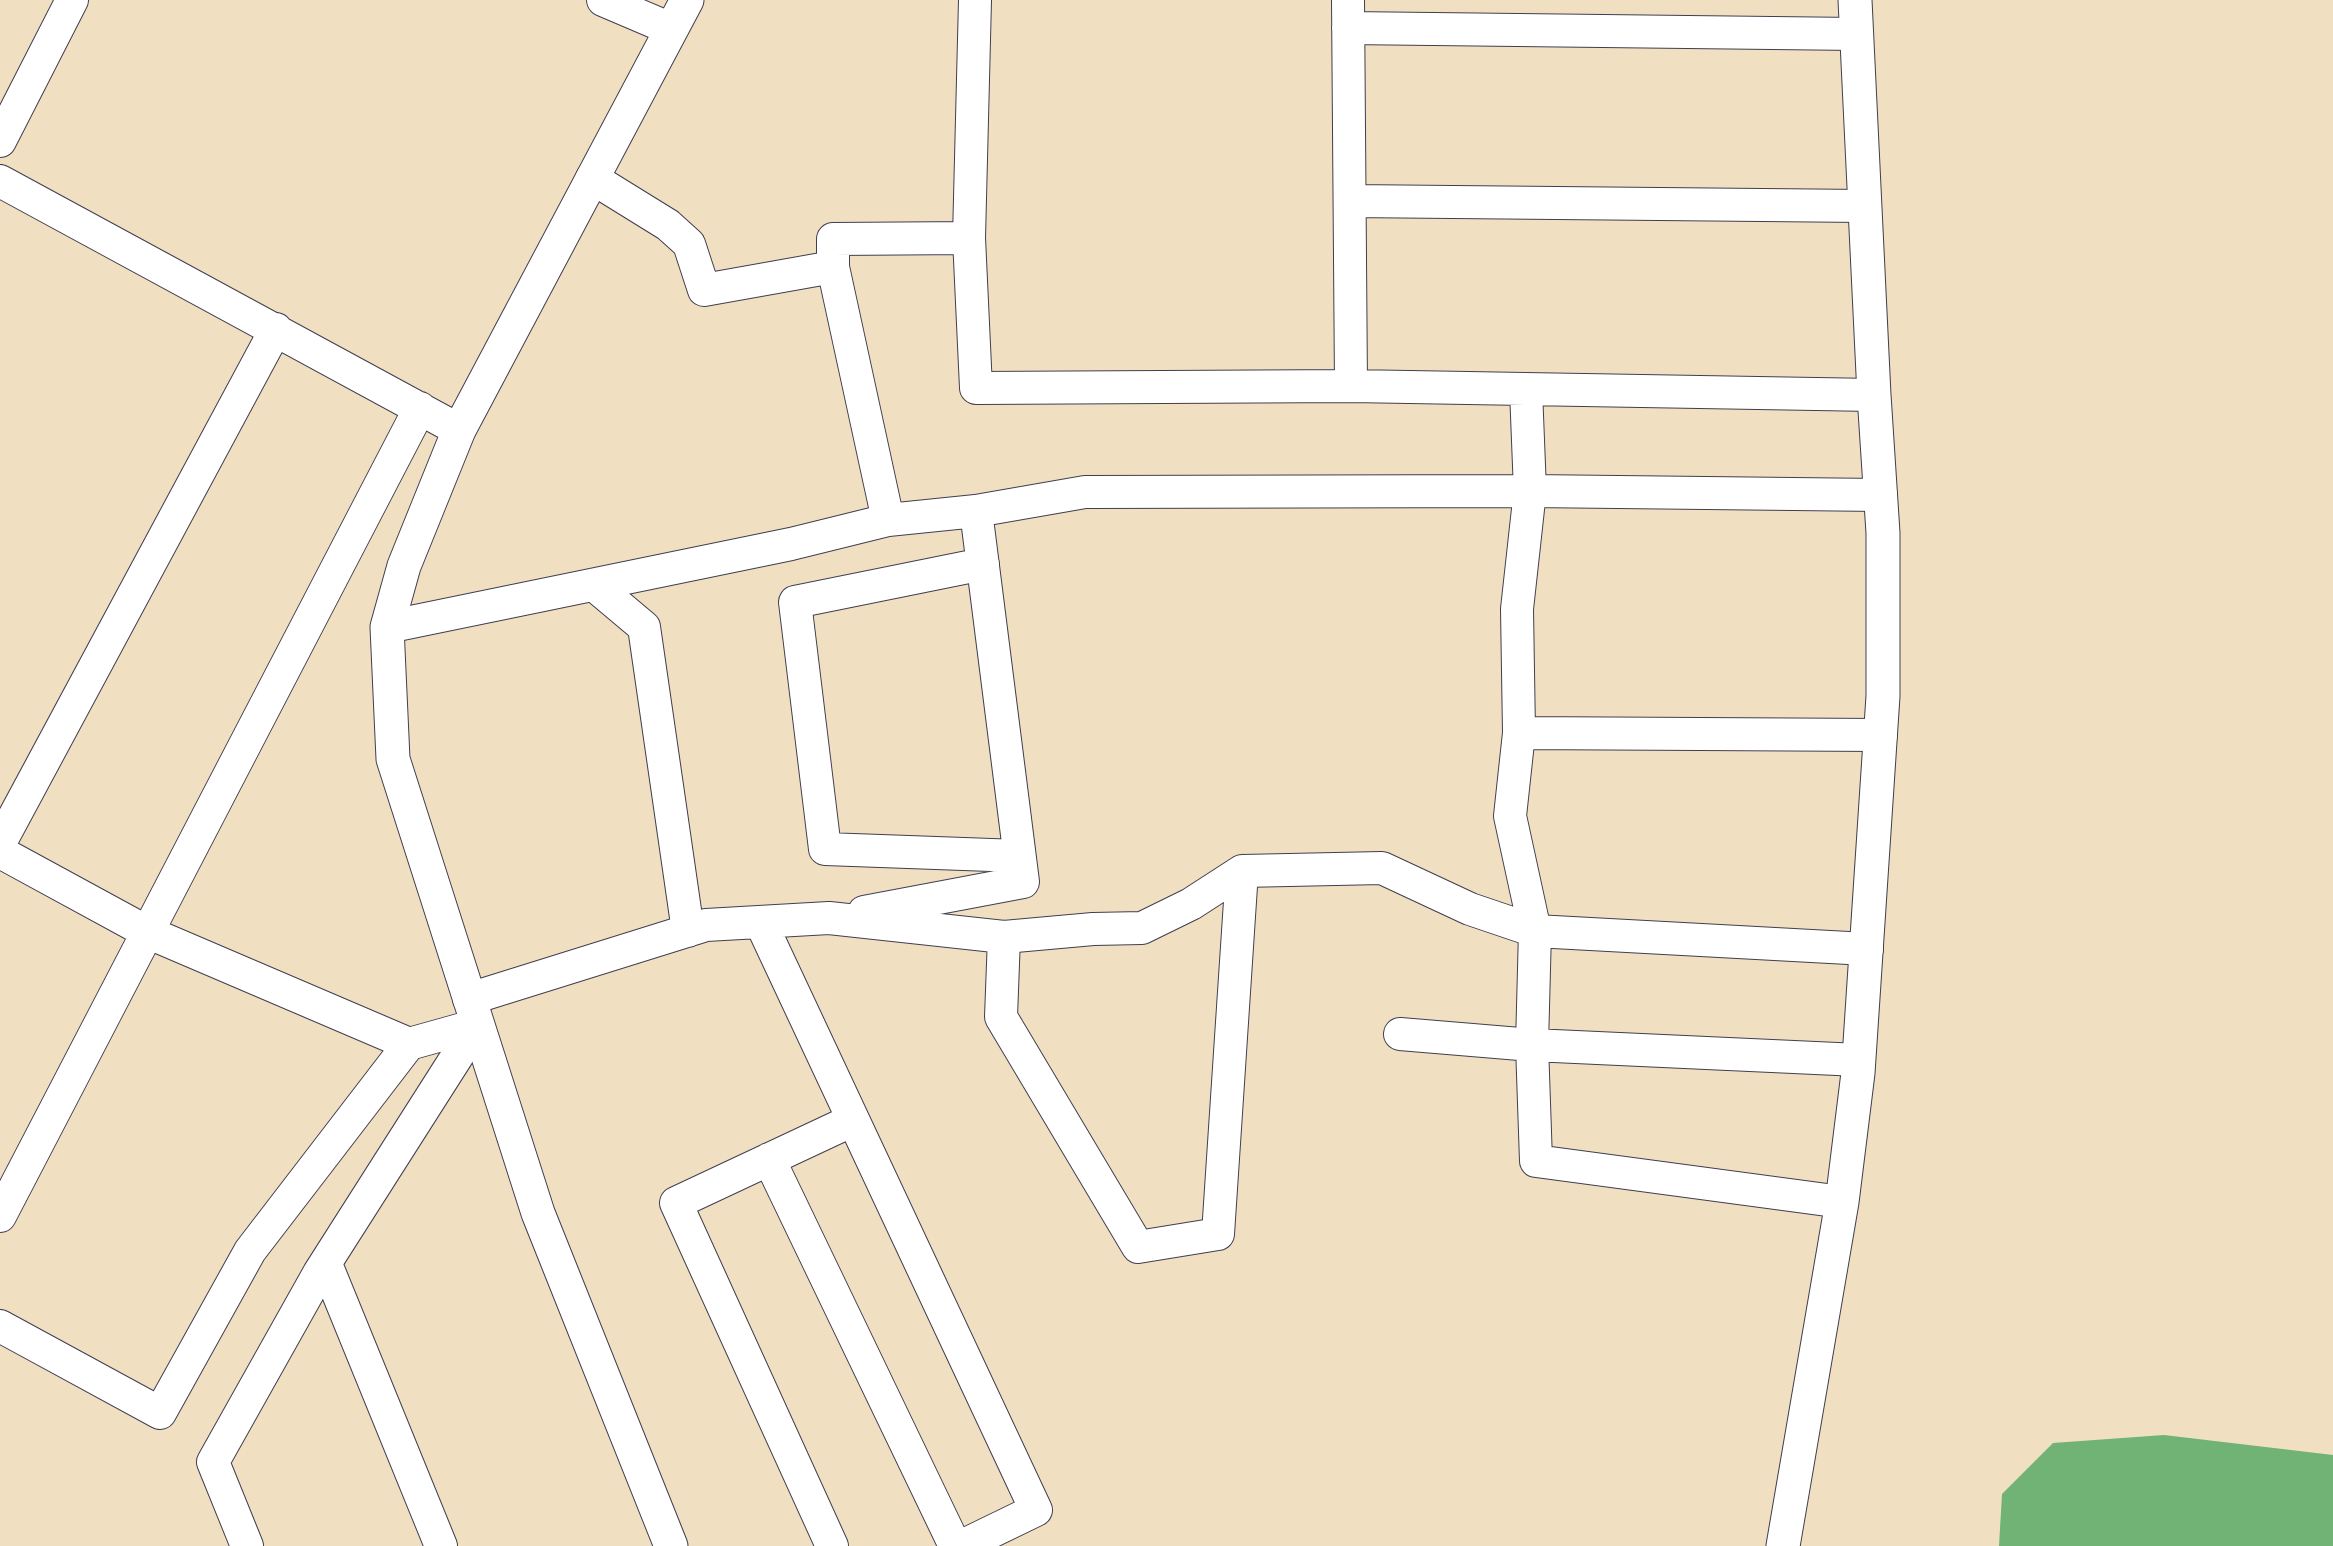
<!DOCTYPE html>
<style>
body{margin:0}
canvas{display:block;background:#f0e0c1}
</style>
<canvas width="2333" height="1546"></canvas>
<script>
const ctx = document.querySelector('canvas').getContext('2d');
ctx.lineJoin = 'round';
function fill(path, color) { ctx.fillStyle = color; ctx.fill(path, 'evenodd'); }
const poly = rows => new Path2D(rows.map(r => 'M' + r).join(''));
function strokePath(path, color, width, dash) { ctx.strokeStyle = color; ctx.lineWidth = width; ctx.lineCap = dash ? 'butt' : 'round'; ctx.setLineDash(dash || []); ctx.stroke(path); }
fill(poly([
 [2164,1435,2333,1455,2333,1546,1999,1546,2002,1494,2053,1443]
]), '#71b275');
const minor = poly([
 [603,0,671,29],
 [975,0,969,238,976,388,1351,386,1874,395],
 [1348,0,1351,386],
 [1348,28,1857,34],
 [0,141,72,0],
 [592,178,668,225,689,244,704,290,833,267,833,239,969,238],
 [0,181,459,430],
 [1350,201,1865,206],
 [833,267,888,520],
 [1526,390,1530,491,1517,609,1519,733,1510,816,1535,931,1532,1045,1536,1161,1842,1202],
 [983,564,795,602,825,849,1019,856],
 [594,585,644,627,688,931],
 [387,627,791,544,888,520,976,511,1085,492,1530,491,1881,495],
 [1519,733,1881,735],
 [0,843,276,329],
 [0,852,147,932,409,1044,477,1025],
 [864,912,1023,882,976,511],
 [761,923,1036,1510,962,1546],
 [1004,937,1001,1017,1138,1247,1218,1234,1242,871],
 [469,999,706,925,829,918,1004,937,1093,929,1142,928,1191,904,1242,871,1382,868,1470,909,1535,931,1867,949],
 [1400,1034,1532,1045,1859,1060],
 [769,1159,955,1546],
 [0,1216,420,408],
 [326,1264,441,1546],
 [0,1326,160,1413,250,1251,409,1044],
 [247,1546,213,1462,319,1273,477,1025],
 [832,1546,676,1203,853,1120]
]);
const tertiary = poly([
 [671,1546,538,1213,393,759,387,627,404,566,459,430,687,0],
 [1783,1546,1842,1202,1858,1073,1883,696,1883,533,1874,395,1855,0]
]);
strokePath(minor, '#413e4f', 34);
strokePath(tertiary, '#413e4f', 35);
strokePath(minor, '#fff', 32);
strokePath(tertiary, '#fff', 33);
</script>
